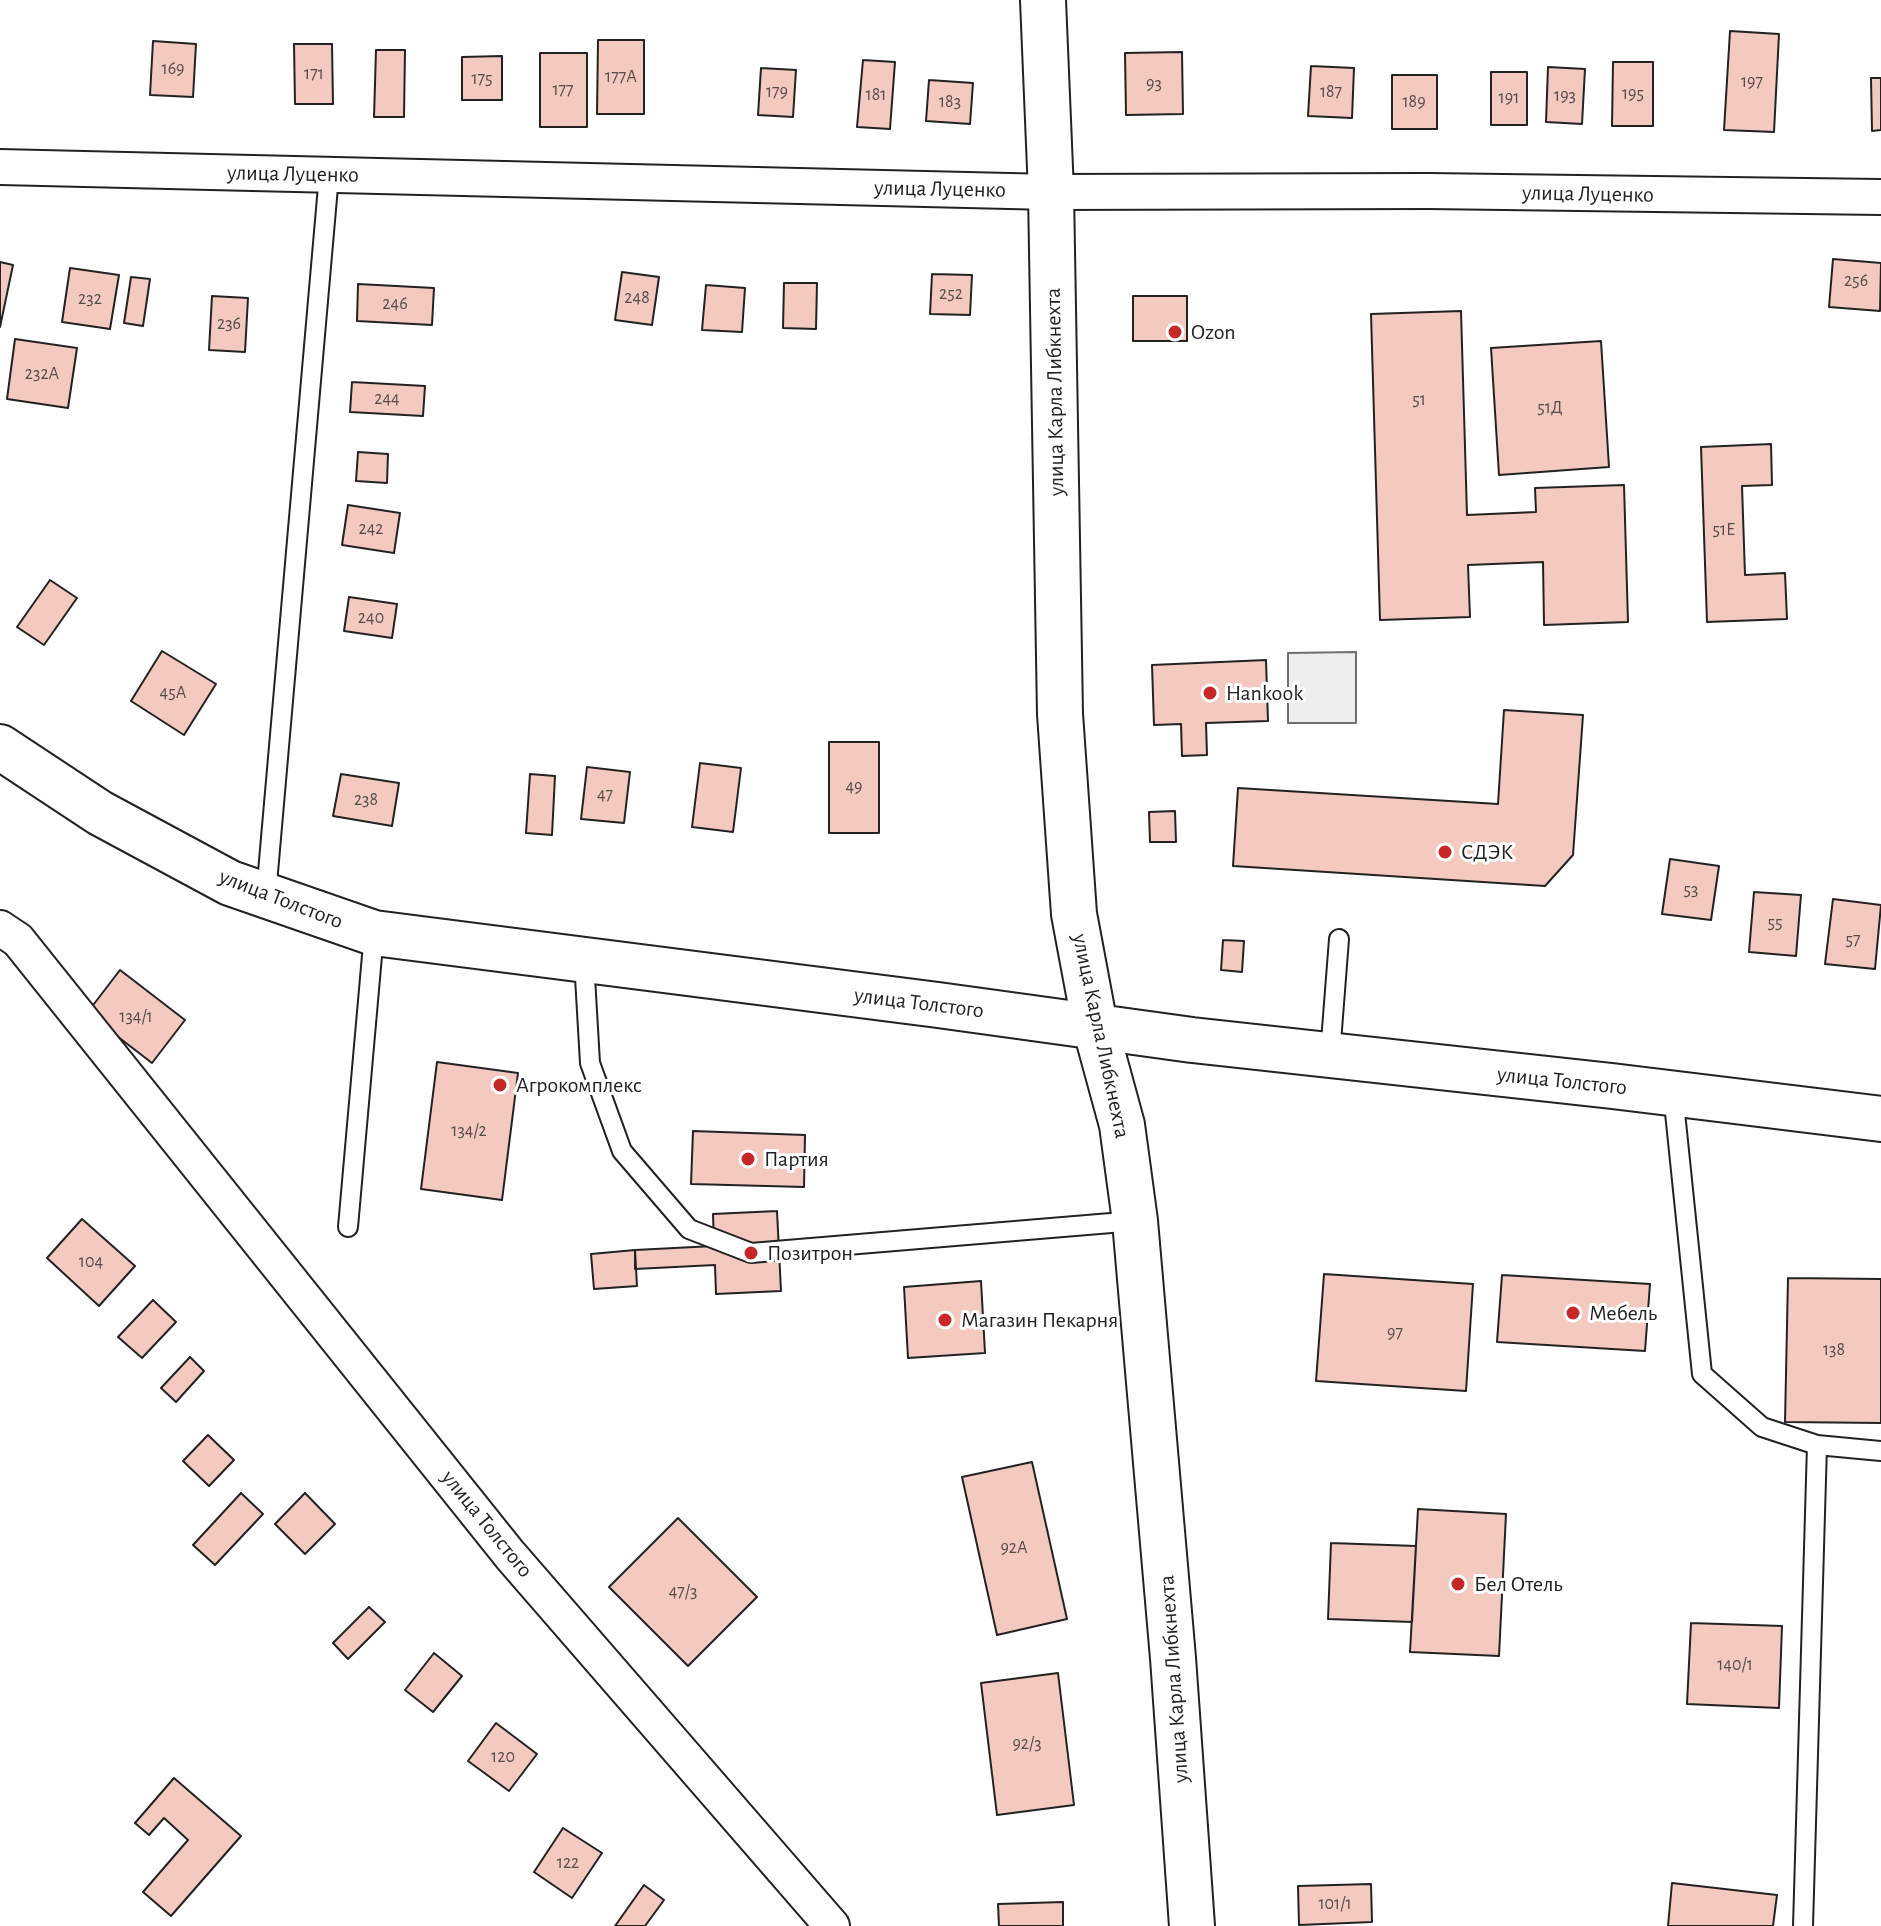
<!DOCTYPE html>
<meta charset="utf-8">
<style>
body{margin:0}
canvas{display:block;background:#fff}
</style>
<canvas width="1881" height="1926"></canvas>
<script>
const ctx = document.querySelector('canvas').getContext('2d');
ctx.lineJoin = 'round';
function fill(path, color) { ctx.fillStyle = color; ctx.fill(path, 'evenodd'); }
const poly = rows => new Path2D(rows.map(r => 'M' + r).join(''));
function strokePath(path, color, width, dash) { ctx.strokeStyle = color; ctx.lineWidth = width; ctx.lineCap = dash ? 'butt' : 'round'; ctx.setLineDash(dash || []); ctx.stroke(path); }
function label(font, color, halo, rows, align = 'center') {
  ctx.font = font + ' "Alegreya Sans",sans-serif'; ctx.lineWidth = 6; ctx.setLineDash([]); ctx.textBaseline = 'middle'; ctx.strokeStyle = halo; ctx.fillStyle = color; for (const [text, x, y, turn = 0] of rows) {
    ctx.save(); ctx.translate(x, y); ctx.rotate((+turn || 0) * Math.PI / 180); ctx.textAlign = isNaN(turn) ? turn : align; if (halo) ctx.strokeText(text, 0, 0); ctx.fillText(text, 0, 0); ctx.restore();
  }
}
const green = poly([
 [1356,652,1356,723,1288,723,1288,653,1356,652]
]);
fill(green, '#eee');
strokePath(green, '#6f6f6f', 2);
const building = poly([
 [1730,31,1779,34,1774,132,1724,130,1730,31],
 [598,40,644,40,644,114,597,114,598,40],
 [153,41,196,44,193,97,150,95,153,41],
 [294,44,332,44,333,104,295,104,294,44],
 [376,50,405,50,404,117,374,117,376,50],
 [1182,52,1183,114,1126,115,1125,53,1182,52],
 [540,53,587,53,587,127,540,127,540,53],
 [502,56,502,100,462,100,462,57,502,56],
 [863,60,895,62,890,129,857,127,863,60],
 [1613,62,1653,62,1653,126,1612,126,1613,62],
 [1311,66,1354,68,1352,118,1308,116,1311,66],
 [1548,67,1585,69,1582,124,1546,122,1548,67],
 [761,68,796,70,793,117,758,115,761,68],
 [1491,72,1527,72,1527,125,1491,125,1491,72],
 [1392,75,1437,75,1437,129,1392,129,1392,75],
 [1871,78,1881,78,1881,130,1872,131,1871,78],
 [929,80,973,83,970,124,926,121,929,80],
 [1833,259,1881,263,1880,311,1829,307,1833,259],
 [0,262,13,265,0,327,0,262],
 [70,268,119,275,110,329,62,322,70,268],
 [622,272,659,277,652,325,615,320,622,272],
 [932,274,972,275,970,315,930,314,932,274],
 [131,277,150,279,143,326,124,323,131,277],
 [784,283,817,283,816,329,783,328,784,283],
 [358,284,434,288,432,325,357,321,358,284],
 [706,285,745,288,742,332,702,330,706,285],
 [212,296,248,298,245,352,209,350,212,296],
 [1133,296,1187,296,1187,341,1133,341,1133,296],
 [1461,311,1467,515,1536,512,1535,488,1624,485,1628,622,1544,625,1543,562,1468,565,1470,617,1380,620,1371,314,1461,311],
 [15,339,77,348,68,408,7,399,15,339],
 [1601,341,1609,467,1499,475,1491,348,1601,341],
 [352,382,425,386,423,416,350,412,352,382],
 [1771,444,1772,485,1742,486,1745,575,1785,573,1787,619,1707,622,1701,447,1771,444],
 [358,452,388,454,387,483,356,481,358,452],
 [348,505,400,513,394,553,342,545,348,505],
 [50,580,77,598,44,645,17,627,50,580],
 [349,597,397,604,392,638,344,631,349,597],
 [162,651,216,684,184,735,131,701,162,651],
 [1266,660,1268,721,1206,723,1207,755,1182,756,1181,724,1154,725,1152,665,1266,660],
 [1504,710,1583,715,1573,855,1545,886,1233,866,1238,788,1498,804,1504,710],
 [829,742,879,742,879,833,829,833,829,742],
 [700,763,741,768,733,832,692,827,700,763],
 [587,767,630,772,624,823,581,819,587,767],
 [341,774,399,783,392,826,333,816,341,774],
 [530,774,555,776,552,835,526,833,530,774],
 [1175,811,1176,842,1150,842,1149,812,1175,811],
 [1670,859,1719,866,1711,920,1662,914,1670,859],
 [1754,892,1801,895,1796,956,1749,952,1754,892],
 [1833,899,1881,905,1875,969,1825,964,1833,899],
 [1223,940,1244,941,1242,972,1221,970,1223,940],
 [120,970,185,1020,152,1063,87,1013,120,970],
 [437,1062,518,1073,502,1200,421,1189,437,1062],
 [693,1131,805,1135,804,1187,691,1184,693,1131],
 [777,1211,781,1291,716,1294,715,1265,635,1269,635,1250,714,1246,713,1214,777,1211],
 [82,1219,135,1266,99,1306,47,1258,82,1219],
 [635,1250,637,1286,594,1289,591,1254,635,1250],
 [1324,1274,1473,1284,1466,1391,1316,1381,1324,1274],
 [1502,1275,1650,1284,1645,1351,1497,1342,1502,1275],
 [1788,1278,1881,1279,1881,1423,1785,1422,1788,1278],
 [981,1281,985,1353,908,1358,904,1287,981,1281],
 [153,1300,176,1322,142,1358,118,1337,153,1300],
 [190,1357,204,1371,176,1402,161,1388,190,1357],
 [208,1435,234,1460,209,1486,183,1461,208,1435],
 [1032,1462,1067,1619,997,1635,962,1477,1032,1462],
 [241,1493,263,1514,215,1565,193,1545,241,1493],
 [305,1493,335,1524,305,1554,275,1524,305,1493],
 [1418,1509,1506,1514,1499,1656,1410,1652,1418,1509],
 [678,1518,757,1597,688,1666,609,1587,678,1518],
 [1331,1543,1416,1546,1412,1622,1328,1619,1331,1543],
 [369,1607,385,1622,348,1659,333,1643,369,1607],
 [1691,1623,1782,1626,1779,1708,1687,1704,1691,1623],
 [434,1653,462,1676,433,1712,405,1690,434,1653],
 [1058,1673,1074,1805,997,1815,981,1683,1058,1673],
 [496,1723,537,1754,509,1791,468,1761,496,1723],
 [174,1778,241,1836,171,1916,143,1892,188,1840,164,1818,149,1835,135,1823,174,1778],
 [563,1828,602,1853,572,1898,534,1872,563,1828],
 [1672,1883,1777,1895,1773,1926,1668,1926,1672,1883],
 [1371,1884,1372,1922,1299,1925,1298,1886,1371,1884],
 [644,1885,664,1900,645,1926,615,1926,644,1885],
 [1063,1902,1063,1926,999,1926,998,1904,1063,1902]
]);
fill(building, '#f3c9c0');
strokePath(building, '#222', 2);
const lane = poly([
 [266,895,329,175],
 [584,960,590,1063,622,1151,689,1229,751,1253,1135,1221],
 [1330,1055,1339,939],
 [1673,1093,1702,1374,1762,1427,1817,1445,1881,1451],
 [348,1227,374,933],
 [1803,1926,1817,1445]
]);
const street = poly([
 [0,167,1051,192,1428,191,1881,197],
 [0,928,18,940,510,1555,832,1926]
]);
const secondary = poly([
 [1043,0,1051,192,1060,714,1074,914,1095,1026,1122,1125,1135,1221,1173,1658,1192,1926],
 [0,747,100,813,230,883,374,933,938,1005,1192,1040,1612,1086,1881,1119]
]);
strokePath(lane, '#222', 22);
strokePath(street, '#222', 38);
strokePath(secondary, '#222', 48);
strokePath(lane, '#fff', 18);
strokePath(street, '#fff', 34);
strokePath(secondary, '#fff', 44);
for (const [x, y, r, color] of [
 [1175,332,8,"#c62828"],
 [1210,693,8,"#c62828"],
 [1445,852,8,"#c62828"],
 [500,1085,8,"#c62828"],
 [748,1159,8,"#c62828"],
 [751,1253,8,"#c62828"],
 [1573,1313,8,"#c62828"],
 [945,1320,8,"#c62828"],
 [1458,1584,8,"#c62828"]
]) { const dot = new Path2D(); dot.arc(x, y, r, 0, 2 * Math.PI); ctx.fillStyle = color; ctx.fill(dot); strokePath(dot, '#fff', 3); }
label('18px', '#564c4a', null, [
 ["169",173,69],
 ["171",314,74],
 ["177А",621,77],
 ["175",482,79],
 ["197",1752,82],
 ["93",1154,84],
 ["177",563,90],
 ["179",777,92],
 ["187",1331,92],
 ["195",1633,94],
 ["181",876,95],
 ["193",1565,96],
 ["191",1509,98],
 ["183",950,102],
 ["189",1414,102],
 ["256",1856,281],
 ["252",951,294],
 ["248",637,298],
 ["232",90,299],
 ["246",395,304],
 ["236",229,324],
 ["232А",42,374],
 ["244",387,399],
 ["51",1419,400],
 ["51Д",1550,408],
 ["242",371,529],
 ["51Е",1724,530],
 ["240",371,618],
 ["45А",173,693],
 ["49",854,787],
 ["47",605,795],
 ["238",366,800],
 ["53",1691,890],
 ["55",1775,923],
 ["57",1853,940],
 ["134/1",136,1017],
 ["134/2",469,1131],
 ["104",91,1262],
 ["97",1395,1333],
 ["138",1834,1350],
 ["92А",1014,1548],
 ["47/3",683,1592],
 ["140/1",1735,1665],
 ["92/3",1027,1744],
 ["120",503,1757],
 ["122",568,1863],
 ["101/1",1335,1904]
]);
label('22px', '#222', '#fff', [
 ["улица Луценко",293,174,1],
 ["улица Луценко",940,189,1],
 ["улица Луценко",1588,194,1],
 ["улица Карла Либкнехта",1055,392,-91],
 ["улица Толстого",281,899,21],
 ["улица Толстого",919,1003,7],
 ["улица Карла Либкнехта",1101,1036,78],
 ["улица Толстого",1562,1081,6],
 ["улица Толстого",487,1524,51],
 ["улица Карла Либкнехта",1174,1679,-94]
]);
label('22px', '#222', '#fff', [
 ["Ozon",1191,332],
 ["Hankook",1226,693],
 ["СДЭК",1461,852],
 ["Агрокомплекс",516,1085],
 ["Партия",764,1159],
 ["Позитрон",767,1253],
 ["Мебель",1589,1313],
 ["Магазин Пекарня",961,1320],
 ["Бел Отель",1474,1584]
], 'left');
</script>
